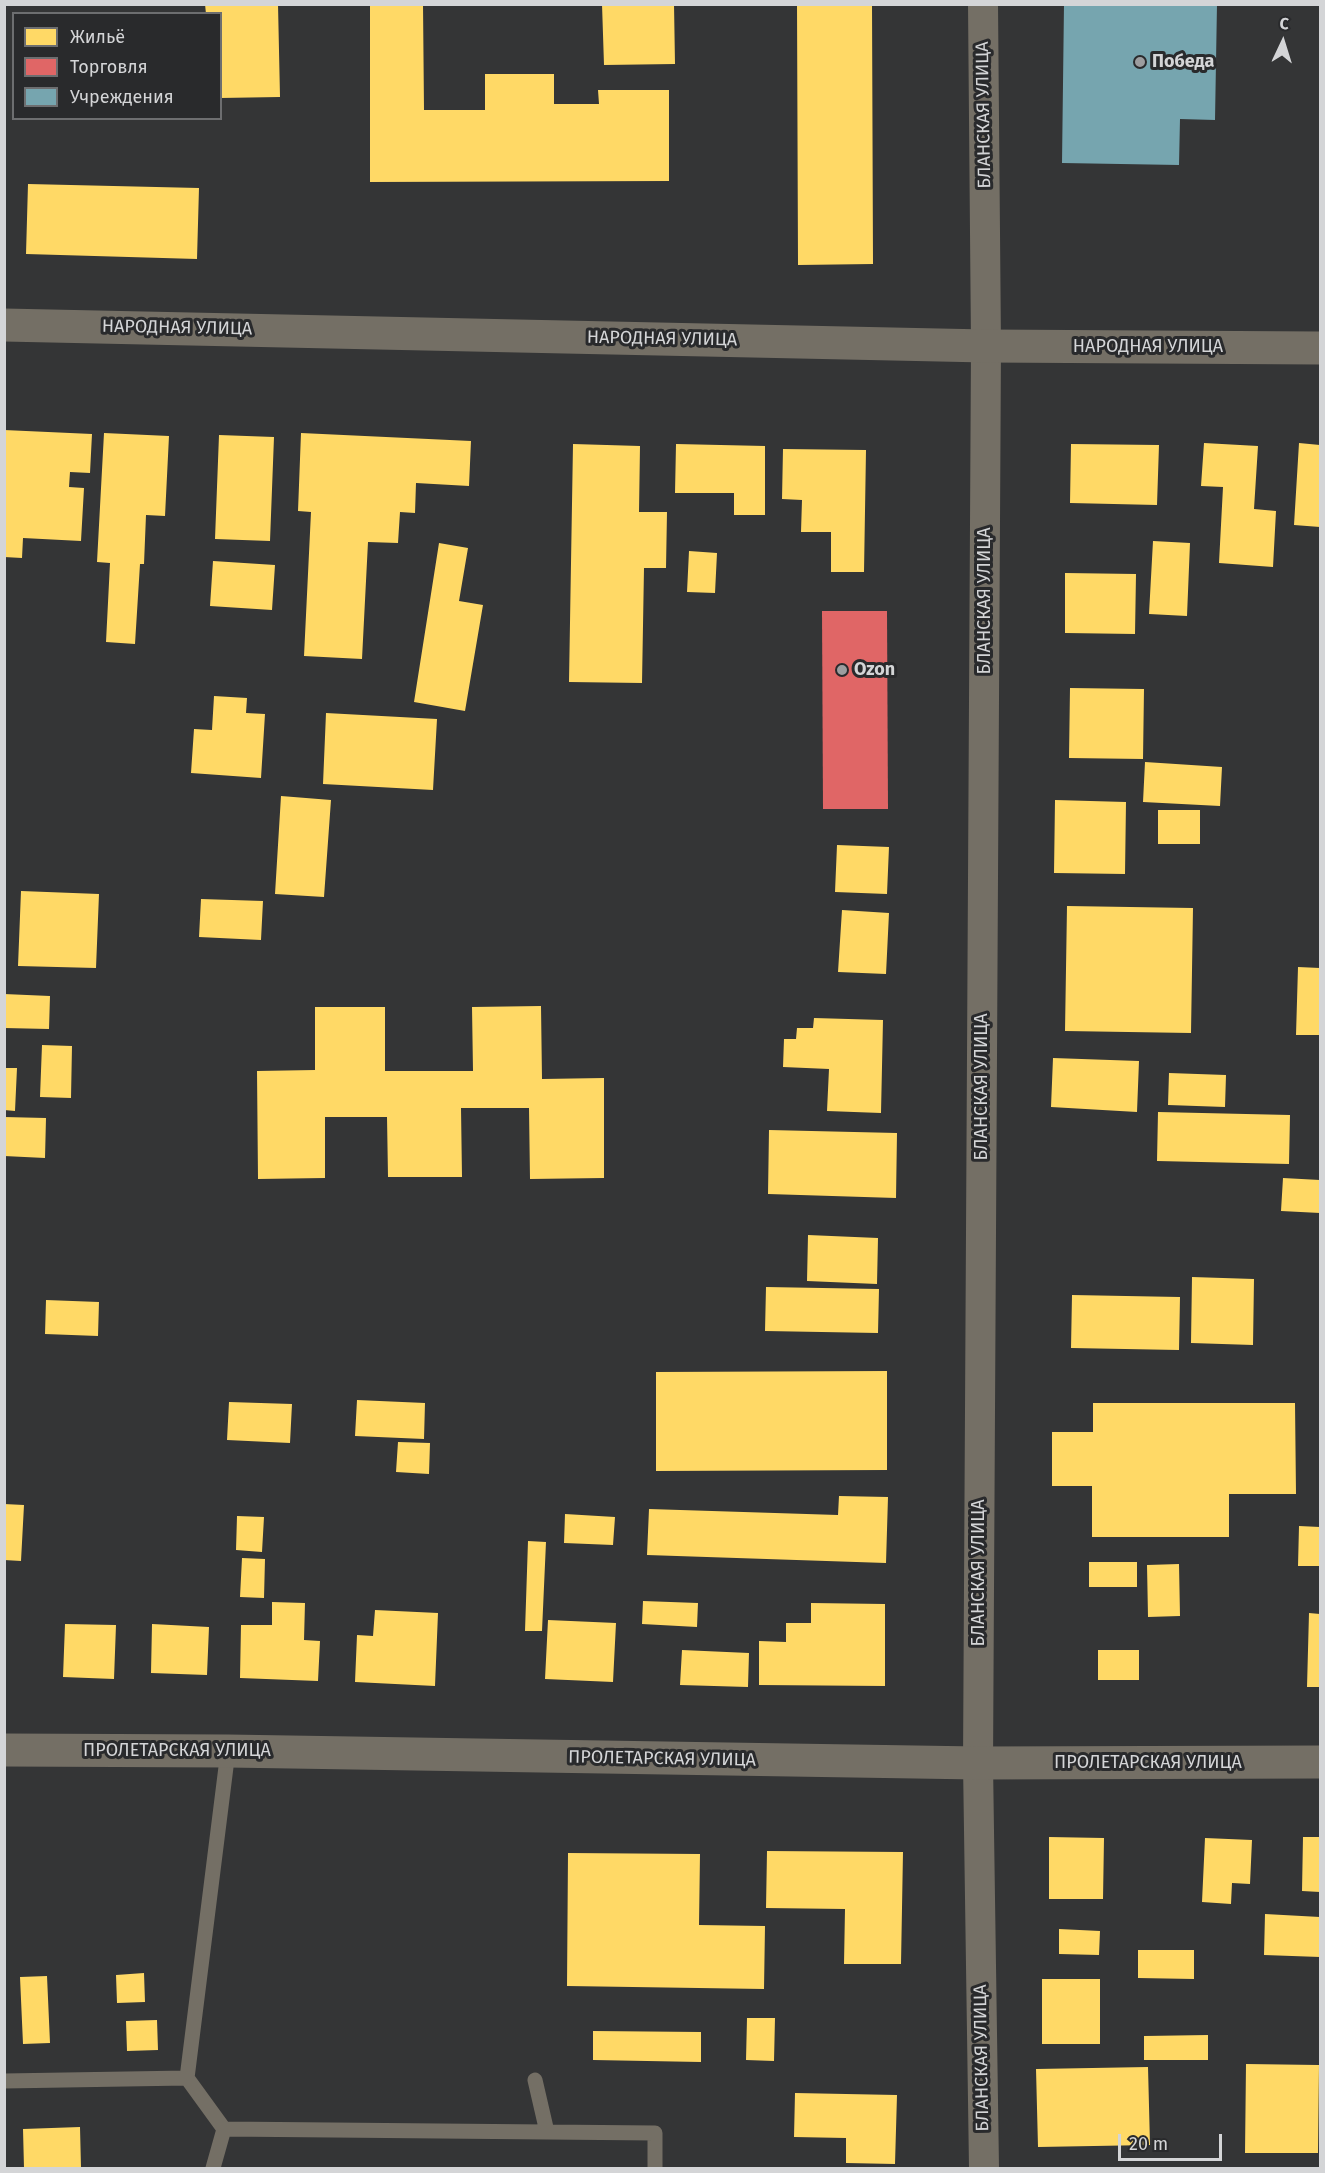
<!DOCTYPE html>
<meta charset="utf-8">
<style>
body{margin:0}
#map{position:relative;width:1325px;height:2173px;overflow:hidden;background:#343536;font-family:"Fira Sans",sans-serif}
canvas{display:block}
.frame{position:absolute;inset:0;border:6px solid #d4d5d7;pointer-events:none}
.legend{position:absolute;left:12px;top:12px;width:210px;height:108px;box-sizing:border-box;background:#292a2c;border:2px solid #6d6e70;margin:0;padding:8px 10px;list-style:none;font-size:18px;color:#d4d5d7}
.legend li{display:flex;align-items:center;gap:12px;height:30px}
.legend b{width:30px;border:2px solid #6d6e70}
.north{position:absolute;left:1253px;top:12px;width:60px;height:60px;-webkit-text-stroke:4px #292a2c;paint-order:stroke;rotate:4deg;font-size:16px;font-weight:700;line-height:24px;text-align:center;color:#d4d5d7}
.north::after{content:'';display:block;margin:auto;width:21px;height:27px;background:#d4d5d7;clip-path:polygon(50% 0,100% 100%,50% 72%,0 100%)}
.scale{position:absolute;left:1118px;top:2134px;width:104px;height:27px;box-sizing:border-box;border:3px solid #d4d5d7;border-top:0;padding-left:8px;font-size:18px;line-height:21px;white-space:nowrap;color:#d4d5d7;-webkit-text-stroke:4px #292a2c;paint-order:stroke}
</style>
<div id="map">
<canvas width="1325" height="2173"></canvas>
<div class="frame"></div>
<ul class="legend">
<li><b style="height:16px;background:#ffd966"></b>Жильё</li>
<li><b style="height:16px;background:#e06666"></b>Торговля</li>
<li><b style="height:16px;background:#76a5af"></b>Учреждения</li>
</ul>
<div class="north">С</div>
<div class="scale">20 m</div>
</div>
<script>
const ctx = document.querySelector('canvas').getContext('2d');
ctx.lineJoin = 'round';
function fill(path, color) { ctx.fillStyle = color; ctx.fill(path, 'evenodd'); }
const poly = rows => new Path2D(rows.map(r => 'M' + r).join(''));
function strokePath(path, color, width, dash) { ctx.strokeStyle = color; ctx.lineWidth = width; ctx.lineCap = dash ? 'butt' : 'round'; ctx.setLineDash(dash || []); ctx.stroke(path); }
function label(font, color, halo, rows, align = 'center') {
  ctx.font = font + ' "Fira Sans",sans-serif'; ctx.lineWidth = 6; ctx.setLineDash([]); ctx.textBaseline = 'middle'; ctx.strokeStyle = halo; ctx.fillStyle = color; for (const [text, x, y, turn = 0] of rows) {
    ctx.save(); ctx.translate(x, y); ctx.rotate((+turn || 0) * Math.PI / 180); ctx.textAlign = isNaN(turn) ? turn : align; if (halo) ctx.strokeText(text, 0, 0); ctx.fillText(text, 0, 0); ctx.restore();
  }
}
fill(poly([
 [205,4,278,4,280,97,220,98,220,14,206,14],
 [370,4,423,4,424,110,485,110,485,74,554,74,554,104,599,104,598,90,669,90,669,181,370,182],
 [602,4,674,4,675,64,604,65],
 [797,4,872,4,873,264,798,265],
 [28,184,199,188,197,259,26,254],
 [4,430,92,434,90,473,70,472,69,487,84,488,81,541,23,538,22,558,4,557],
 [104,433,169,436,165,516,146,515,144,564,140,564,135,644,106,642,110,563,97,562],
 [301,433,471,441,469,486,416,483,415,513,400,512,398,543,368,542,362,659,304,656,311,512,298,511],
 [219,435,274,437,270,541,215,539],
 [1204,443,1258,446,1254,509,1276,511,1273,567,1219,563,1223,487,1201,486],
 [1299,443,1320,445,1320,527,1294,525],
 [573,444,640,446,639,512,667,512,666,568,644,568,642,683,569,682],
 [676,444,765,446,765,515,734,515,734,493,675,493],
 [1071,444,1159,445,1157,505,1070,503],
 [783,449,866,450,864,572,831,572,831,532,801,532,802,500,782,499],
 [1153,541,1190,543,1187,616,1149,614],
 [439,543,468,548,459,601,483,605,465,711,414,702],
 [689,551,717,553,715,593,687,592],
 [213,561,275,565,272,610,210,606],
 [1065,573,1136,574,1135,634,1065,633],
 [1070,688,1144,689,1143,759,1069,758],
 [214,696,247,698,246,713,265,714,261,778,191,773,194,729,212,730],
 [326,713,437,719,433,790,323,784],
 [1145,762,1222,767,1220,806,1143,802],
 [281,796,331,800,324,897,275,894],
 [1055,800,1126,802,1125,874,1054,873],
 [1158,810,1200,810,1200,844,1158,844],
 [837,845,889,847,887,894,835,892],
 [21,891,99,894,96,968,18,966],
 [201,899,263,901,261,940,199,937],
 [1067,906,1193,908,1191,1033,1065,1031],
 [842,910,889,913,886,974,838,972],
 [1298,967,1320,968,1320,1035,1296,1035],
 [4,994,50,996,49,1029,4,1028],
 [541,1006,542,1079,604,1078,604,1178,530,1179,529,1108,461,1108,462,1177,388,1177,387,1117,325,1117,325,1178,258,1179,257,1071,315,1070,315,1007,385,1007,385,1071,473,1071,472,1007],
 [814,1018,883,1020,881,1113,827,1111,829,1069,783,1067,784,1039,796,1039,797,1028,813,1028],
 [42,1045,72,1046,71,1098,40,1097],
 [1053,1058,1139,1061,1137,1112,1051,1107],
 [4,1068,17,1068,15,1111,4,1110],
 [1169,1073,1226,1075,1225,1107,1168,1105],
 [1158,1112,1290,1115,1289,1164,1157,1161],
 [4,1117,46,1118,45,1158,4,1156],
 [769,1130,897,1133,896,1198,768,1194],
 [1283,1178,1320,1180,1320,1213,1281,1211],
 [808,1235,878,1238,877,1284,807,1281],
 [1192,1277,1254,1279,1253,1345,1191,1343],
 [766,1287,879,1289,878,1333,765,1331],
 [1072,1295,1180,1297,1179,1350,1071,1348],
 [46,1300,99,1302,98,1336,45,1334],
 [887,1371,887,1470,656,1471,656,1372],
 [357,1400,425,1403,424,1439,355,1436],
 [229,1402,292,1404,290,1443,227,1440],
 [1093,1403,1295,1403,1296,1494,1229,1494,1229,1537,1092,1537,1092,1486,1052,1486,1052,1432,1093,1432],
 [398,1442,430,1443,429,1474,396,1472],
 [839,1496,888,1497,886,1563,647,1555,649,1509,838,1515],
 [4,1504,24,1505,21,1561,4,1560],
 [565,1514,615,1517,613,1545,564,1543],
 [237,1516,264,1517,262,1552,236,1550],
 [1299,1526,1320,1527,1320,1566,1298,1566],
 [528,1541,546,1542,542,1631,525,1631],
 [242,1558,265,1559,264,1598,240,1597],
 [1089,1562,1137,1562,1137,1587,1089,1587],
 [1179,1564,1180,1616,1148,1617,1147,1565],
 [643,1601,698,1603,697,1627,642,1624],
 [272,1602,305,1603,304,1640,320,1641,318,1681,240,1678,241,1625,272,1625],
 [811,1603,885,1604,885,1686,759,1685,759,1641,786,1642,786,1623,811,1623],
 [375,1610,438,1613,435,1686,355,1682,357,1635,373,1636],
 [1309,1613,1320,1614,1320,1687,1307,1687],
 [548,1620,616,1623,613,1682,545,1679],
 [65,1624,116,1625,114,1679,63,1677],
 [152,1624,209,1627,207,1675,151,1673],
 [682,1650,749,1653,748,1687,680,1685],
 [1098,1650,1139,1650,1139,1680,1098,1680],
 [1049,1837,1104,1838,1103,1899,1049,1899],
 [1303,1837,1320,1837,1320,1892,1302,1891],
 [1205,1838,1252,1840,1250,1884,1232,1883,1231,1904,1202,1902],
 [767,1851,903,1852,901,1964,844,1964,845,1909,766,1908],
 [568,1853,700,1854,699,1925,765,1926,764,1989,567,1986],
 [1265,1914,1320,1917,1320,1957,1264,1955],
 [1059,1929,1100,1931,1099,1955,1059,1954],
 [1138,1950,1194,1950,1194,1979,1138,1978],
 [144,1973,145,2002,117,2003,116,1975],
 [47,1976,50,2043,23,2044,20,1977],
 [1042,1979,1100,1979,1100,2044,1042,2044],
 [747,2018,775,2018,774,2061,746,2060],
 [157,2020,158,2050,127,2051,126,2021],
 [593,2031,701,2032,701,2062,593,2060],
 [1208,2035,1208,2060,1144,2060,1144,2036],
 [1246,2064,1319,2065,1318,2153,1245,2153],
 [1148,2067,1150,2145,1038,2147,1036,2069],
 [795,2093,897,2095,895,2164,846,2163,846,2138,794,2137],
 [80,2127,81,2168,24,2168,23,2129]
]), '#ffd966');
fill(poly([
 [822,611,887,611,888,809,823,809]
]), '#e06666');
fill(poly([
 [1064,4,1217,4,1215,120,1180,119,1179,165,1062,163]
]), '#76a5af');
strokePath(poly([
 [535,2080,547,2132],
 [4,2081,187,2078],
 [224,2129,655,2133,655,2168],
 [224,2129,187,2078,228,1751],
 [213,2168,224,2129]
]), '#746f65', 15);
strokePath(poly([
 [983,4,986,346,978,1763,984,2168]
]), '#746f65', 30);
strokePath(poly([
 [4,325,986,346,1320,348],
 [4,1750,228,1751,978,1763,1320,1762]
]), '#746f65', 33);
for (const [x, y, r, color] of [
 [1140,62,6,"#9c9d9f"],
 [842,670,6,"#9c9d9f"]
]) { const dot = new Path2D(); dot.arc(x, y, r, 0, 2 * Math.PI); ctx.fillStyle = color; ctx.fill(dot); strokePath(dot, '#292a2c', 2); }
label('bold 18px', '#d4d5d7', '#292a2c', [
 ["Победа",1152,62],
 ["Ozon",854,670]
], 'left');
label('18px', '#d4d5d7', '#292a2c', [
 ["БЛАНСКАЯ УЛИЦА",984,115,-91],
 ["НАРОДНАЯ УЛИЦА",177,328,1],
 ["НАРОДНАЯ УЛИЦА",662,339,1],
 ["НАРОДНАЯ УЛИЦА",1148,347],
 ["БЛАНСКАЯ УЛИЦА",985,601,-90],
 ["БЛАНСКАЯ УЛИЦА",982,1087,-90],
 ["БЛАНСКАЯ УЛИЦА",979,1573,-90],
 ["ПРОЛЕТАРСКАЯ УЛИЦА",177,1751],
 ["ПРОЛЕТАРСКАЯ УЛИЦА",662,1759,1],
 ["ПРОЛЕТАРСКАЯ УЛИЦА",1148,1763],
 ["БЛАНСКАЯ УЛИЦА",982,2058,-91]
]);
</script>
